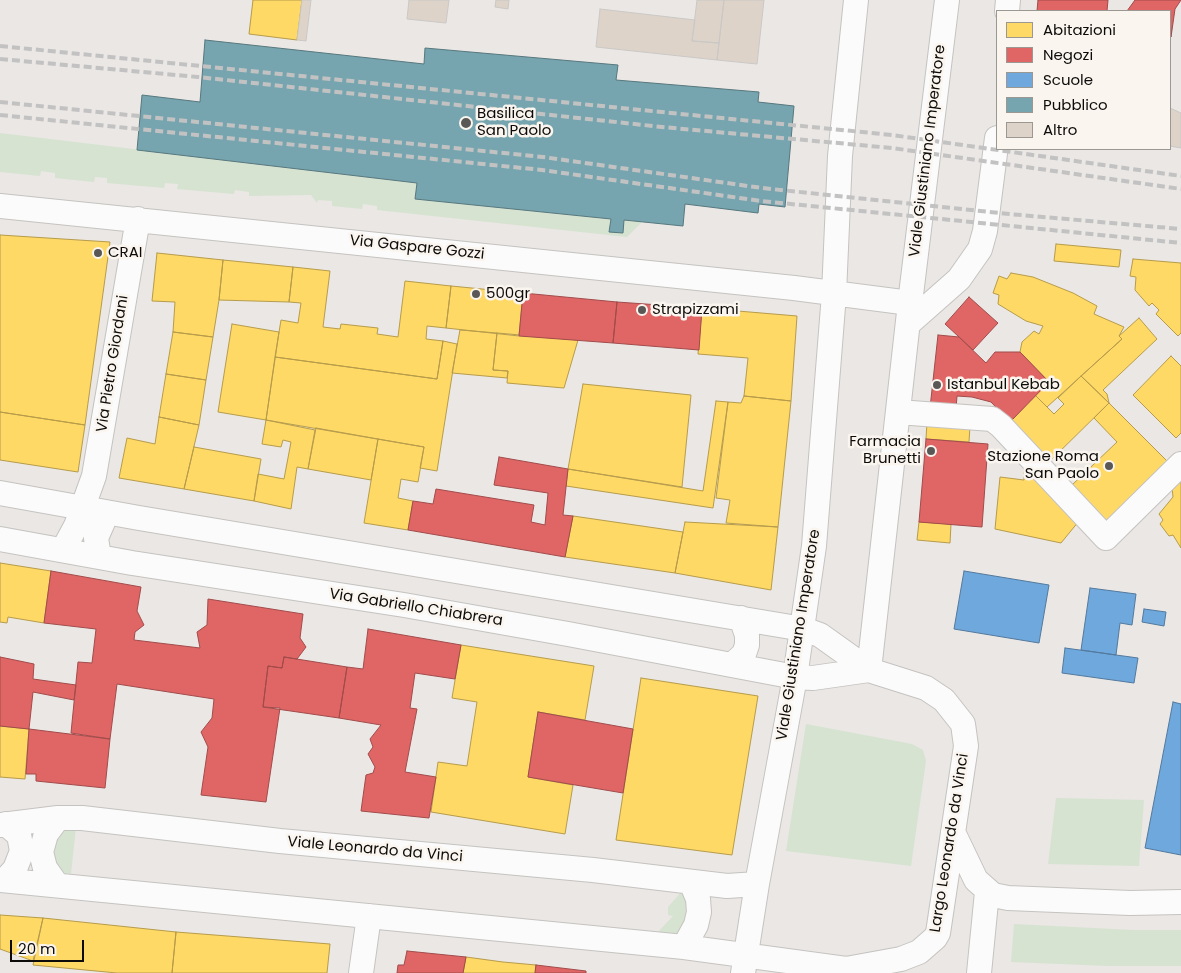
<!DOCTYPE html>
<style>
body{margin:0}
#map{position:relative;width:1181px;height:973px;overflow:hidden;background:#eae7e4;font-family:Poppins,sans-serif}
canvas{display:block}
.legend{position:absolute;left:996px;top:10px;width:175px;height:140px;box-sizing:border-box;background:#faf5ee;border:1px solid #9b9792;margin:0;padding:6px 9px;list-style:none;font-size:15px;color:#0d0b09}
.legend li{display:flex;align-items:center;gap:10px;height:25px}
.legend b{width:25px;border:1px solid #9b9792}
.scale{position:absolute;left:10px;top:940px;width:74px;height:22px;box-sizing:border-box;border:2px solid #0d0b09;border-top:0;padding-left:6px;font-size:15px;line-height:18px;white-space:nowrap;color:#0d0b09;-webkit-text-stroke:4px #faf5ee;paint-order:stroke}
</style>
<div id="map">
<canvas width="1181" height="973"></canvas>
<ul class="legend">
<li><b style="height:14px;background:#ffd966"></b>Abitazioni</li>
<li><b style="height:14px;background:#e06666"></b>Negozi</li>
<li><b style="height:14px;background:#6fa8dc"></b>Scuole</li>
<li><b style="height:14px;background:#76a5af"></b>Pubblico</li>
<li><b style="height:14px;background:#ddd3c9"></b>Altro</li>
</ul>
<div class="scale">20 m</div>
</div>
<script>
const ctx = document.querySelector('canvas').getContext('2d');
ctx.lineJoin = 'round';
function fill(path, color) { ctx.fillStyle = color; ctx.fill(path, 'evenodd'); }
const poly = rows => new Path2D(rows.map(r => 'M' + r).join(''));
function strokePath(path, color, width, dash) { ctx.strokeStyle = color; ctx.lineWidth = width; ctx.lineCap = dash ? 'butt' : 'round'; ctx.setLineDash(dash || []); ctx.stroke(path); }
function label(font, color, halo, rows, align = 'center') {
  ctx.font = font + ' Poppins,sans-serif'; ctx.lineWidth = 5; ctx.setLineDash([]); ctx.textBaseline = 'middle'; ctx.strokeStyle = halo; ctx.fillStyle = color; for (const [text, x, y, turn = 0] of rows) {
    ctx.save(); ctx.translate(x, y); ctx.rotate((+turn || 0) * Math.PI / 180); ctx.textAlign = isNaN(turn) ? turn : align; if (halo) ctx.strokeText(text, 0, 0); ctx.fillText(text, 0, 0); ctx.restore();
  }
}
fill(poly([
 [0,133,417,183,415,199,611,219,609,231,624,220,642,222,627,237,377,210,377,206,363,204,362,209,332,206,332,201,318,200,317,203,311,195,249,196,249,192,235,190,234,194,177,189,178,184,165,183,164,188,107,183,107,178,95,177,94,182,55,178,55,173,41,171,40,176,0,172],
 [806,724,912,744,923,750,926,761,911,866,786,851],
 [1056,798,1144,800,1139,866,1048,864],
 [76,827,71,874,61,872,54,866,51,840,61,829],
 [684,889,690,910,680,935,657,933,673,916,668,915,668,907],
 [1014,924,1133,930,1181,930,1181,966,1109,966,1011,962]
]), '#d6e3d1');
const homes = poly([
 [253,0,302,0,297,40,249,34,253,0],
 [0,235,110,242,85,425,0,412,0,235],
 [1056,244,1121,250,1119,267,1054,261,1056,244],
 [157,253,223,260,219,300,213,337,173,332,175,302,152,301,157,253],
 [1133,259,1181,263,1181,333,1178,336,1156,314,1159,310,1152,303,1149,306,1135,290,1136,277,1130,276,1133,259],
 [223,260,293,267,289,302,219,300,223,260],
 [293,267,330,271,323,327,340,329,341,324,378,328,377,334,398,337,405,281,451,286,446,328,427,326,426,339,443,341,437,379,275,357,281,320,298,323,301,303,289,302,293,267],
 [1011,273,1033,277,1073,293,1097,306,1094,314,1124,327,1119,336,1122,339,1047,407,1035,395,1049,382,1020,352,1022,342,1034,331,1039,334,1043,326,1026,321,998,304,999,295,993,293,999,276,1007,279,1011,273],
 [451,286,523,293,519,336,446,328,451,286],
 [702,308,797,316,791,401,744,396,748,358,698,354,702,308],
 [1139,318,1157,339,1103,390,1107,394,1109,403,1081,376,1122,339,1119,336,1139,318],
 [232,324,279,332,266,420,218,412,232,324],
 [460,330,497,333,493,370,508,371,507,378,452,373,460,330],
 [173,332,213,337,206,380,166,374,173,332],
 [497,333,578,340,564,388,507,383,508,371,493,370,497,333],
 [443,341,457,344,437,471,420,468,424,447,266,420,275,357,437,379,443,341],
 [1171,356,1181,366,1181,433,1176,438,1133,395,1171,356],
 [166,374,206,380,199,425,159,417,166,374],
 [1081,376,1109,403,1049,462,1010,422,1035,395,1054,414,1064,404,1058,398,1081,376],
 [583,384,691,395,682,487,568,469,583,384],
 [744,396,791,401,778,527,726,523,730,500,716,498,728,402,741,403,744,396],
 [716,401,728,402,713,508,566,486,568,469,703,491,716,401],
 [1109,403,1168,462,1109,524,1072,485,1117,442,1094,418,1109,403],
 [0,412,85,425,78,472,0,460,0,412],
 [159,417,199,425,184,489,119,478,127,438,155,444,159,417],
 [266,420,315,430,308,469,297,467,291,509,254,501,258,474,284,479,291,442,283,440,281,447,262,444,266,420],
 [927,422,970,426,969,442,926,439,927,422],
 [316,428,378,439,371,480,308,469,316,428],
 [378,439,424,447,418,482,401,479,398,498,413,501,408,530,364,523,378,439],
 [194,447,261,459,254,501,184,489,194,447],
 [1024,465,1079,521,1061,543,995,529,1000,477,1024,480,1024,465],
 [1181,478,1181,548,1173,535,1169,536,1160,524,1163,520,1159,514,1173,497,1172,487,1181,478],
 [573,516,683,532,675,573,565,557,573,516],
 [685,522,778,527,771,590,675,573,685,522],
 [919,522,951,524,950,543,917,540,919,522],
 [0,563,51,571,44,623,8,617,7,623,0,622,0,563],
 [461,645,594,666,585,720,538,712,528,777,573,785,565,834,431,812,438,762,467,766,477,702,452,698,461,645],
 [641,678,758,696,732,855,616,840,641,678],
 [0,726,29,729,25,779,0,777,0,726],
 [0,915,43,918,33,961,0,949,0,915],
 [43,918,176,932,172,973,117,973,33,965,43,918],
 [176,932,330,944,327,973,172,973,176,932],
 [466,957,503,962,536,965,535,973,463,973,466,957]
]);
fill(homes, '#ffd966');
strokePath(homes, '#b69b4a', 1);
const shops = poly([
 [1038,0,1108,0,1107,11,1037,11,1038,0],
 [1135,0,1181,0,1175,9,1171,37,1170,11,1127,11,1135,0],
 [523,293,617,302,613,343,519,336,523,293],
 [969,297,998,323,973,350,945,324,969,297],
 [617,302,702,308,699,350,613,343,617,302],
 [938,335,959,337,986,363,995,352,1020,352,1049,382,1010,422,991,402,972,397,957,396,956,409,930,408,938,335],
 [926,439,988,444,982,527,919,522,926,439],
 [499,457,568,469,563,515,573,516,565,557,408,530,413,501,433,504,436,489,534,505,531,522,545,525,548,493,494,485,499,457],
 [51,571,141,587,137,611,144,625,135,632,134,640,200,648,197,632,207,625,208,599,303,614,300,638,306,647,297,659,284,657,282,668,268,666,263,707,280,708,266,802,201,795,208,747,201,732,212,718,214,699,117,684,110,739,71,733,78,662,92,663,96,629,44,623,51,571],
 [368,629,461,645,455,679,415,673,410,708,417,709,405,772,436,777,429,818,361,811,366,775,373,773,375,767,368,754,373,747,370,739,381,725,339,718,347,667,363,669,368,629],
 [0,657,34,664,33,679,76,685,74,700,33,692,29,729,0,726,0,657],
 [284,657,347,667,339,718,263,707,268,666,282,668,284,657],
 [538,712,633,729,623,793,528,777,538,712],
 [29,729,110,739,105,788,36,781,36,774,26,774,29,729],
 [407,951,466,957,463,973,397,973,398,965,404,965,407,951],
 [536,965,586,971,586,973,535,973,536,965]
]);
fill(shops, '#e06666');
strokePath(shops, '#a14b4a', 1);
const schools = poly([
 [964,571,1049,585,1039,643,954,629,964,571],
 [1090,588,1136,594,1132,625,1120,623,1116,655,1081,650,1090,588],
 [1144,609,1166,612,1164,626,1142,622,1144,609],
 [1065,648,1138,658,1134,683,1062,673,1065,648],
 [1173,702,1181,704,1181,855,1145,848,1173,702]
]);
fill(schools, '#6fa8dc');
strokePath(schools, '#52799d', 1);
const public = poly([
 [205,40,424,64,425,48,618,65,616,80,759,92,758,102,794,106,785,207,759,204,758,213,685,204,683,226,624,220,623,233,609,232,611,219,415,199,417,183,137,150,142,95,200,102,205,40]
]);
fill(public, '#76a5af');
strokePath(public, '#56777d', 1);
const building = poly([
 [302,0,311,0,306,41,297,40,302,0],
 [409,0,449,0,446,23,407,19,409,0],
 [496,0,509,0,508,9,495,7,496,0],
 [697,0,724,0,719,43,692,41,697,0],
 [724,0,764,0,757,64,717,60,724,0],
 [600,9,695,20,692,41,719,43,717,60,596,47,600,9],
 [1170,108,1181,113,1181,148,1170,146,1170,108]
]);
fill(building, '#ddd3c9');
strokePath(building, '#cac8c6', 1);
const minor = poly([
 [1007,11,1008,0],
 [0,206,794,288,910,303],
 [908,324,959,279,980,249,985,231,997,138],
 [898,412,992,419,1001,426,1106,538,1181,464],
 [0,493,139,518,803,629,820,635,869,670,926,688,944,700,963,724,966,746,938,933,935,938,919,952,901,959,846,969,684,947,0,880],
 [0,539,132,563,404,605,568,634,795,677,813,678,869,670],
 [63,550,76,526,94,476,138,219],
 [99,557,96,538,107,513],
 [733,664,744,654,747,645,747,635,741,618],
 [869,670,910,303,947,0],
 [0,825,58,818,82,818,280,841,593,870,727,886,757,884],
 [953,832,976,880,993,895,1008,898,1130,903,1181,902],
 [5,880,15,869,22,851,19,835,6,824],
 [57,885,45,868,41,852,46,834,58,818],
 [684,947,696,925,699,912,698,899,691,882],
 [361,973,369,916],
 [743,973,757,884,795,677,814,546,834,294,840,156,856,0],
 [979,973,987,892]
]);
strokePath(minor, '#c5c3c0', 26);
strokePath(minor, '#fcfbfb', 24);
strokePath(poly([
 [0,46,892,135,1181,176],
 [0,59,198,77,662,127,892,148,1181,189],
 [0,102,543,157,762,188,1009,214,1181,229],
 [0,115,542,170,761,201,1181,243]
]), '#c3c2c2', 4, [8, 4]);
for (const [x, y, r, color] of [
 [466,123,6,"#5a5856"],
 [98,253,5,"#5a5856"],
 [476,294,5,"#5a5856"],
 [642,310,5,"#5a5856"],
 [937,385,5,"#5a5856"],
 [931,451,5,"#5a5856"],
 [1109,466,5,"#5a5856"]
]) { const dot = new Path2D(); dot.arc(x, y, r, 0, 2 * Math.PI); ctx.fillStyle = color; ctx.fill(dot); strokePath(dot, '#faf5ee', 2); }
label('15px', '#0d0b09', '#faf5ee', [
 ["Basilica",477,114],
 ["San Paolo",477,131],
 ["CRAI",108,253],
 ["500gr",486,294],
 ["Strapizzami",652,310],
 ["Istanbul Kebab",947,385],
 ["Farmacia",921,442,"right"],
 ["Brunetti",921,459,"right"],
 ["Stazione Roma",1099,457,"right"],
 ["San Paolo",1099,474,"right"]
], 'left');
label('15px', '#0d0b09', '#faf5ee', [
 ["Viale Giustiniano Imperatore",928,151,-83],
 ["Via Gaspare Gozzi",417,248,6],
 ["Via Pietro Giordani",113,364,-81],
 ["Via Gabriello Chiabrera",416,608,9],
 ["Viale Giustiniano Imperatore",799,635,-81],
 ["Largo Leonardo da Vinci",950,843,-81],
 ["Viale Leonardo da Vinci",375,850,5]
]);
</script>
